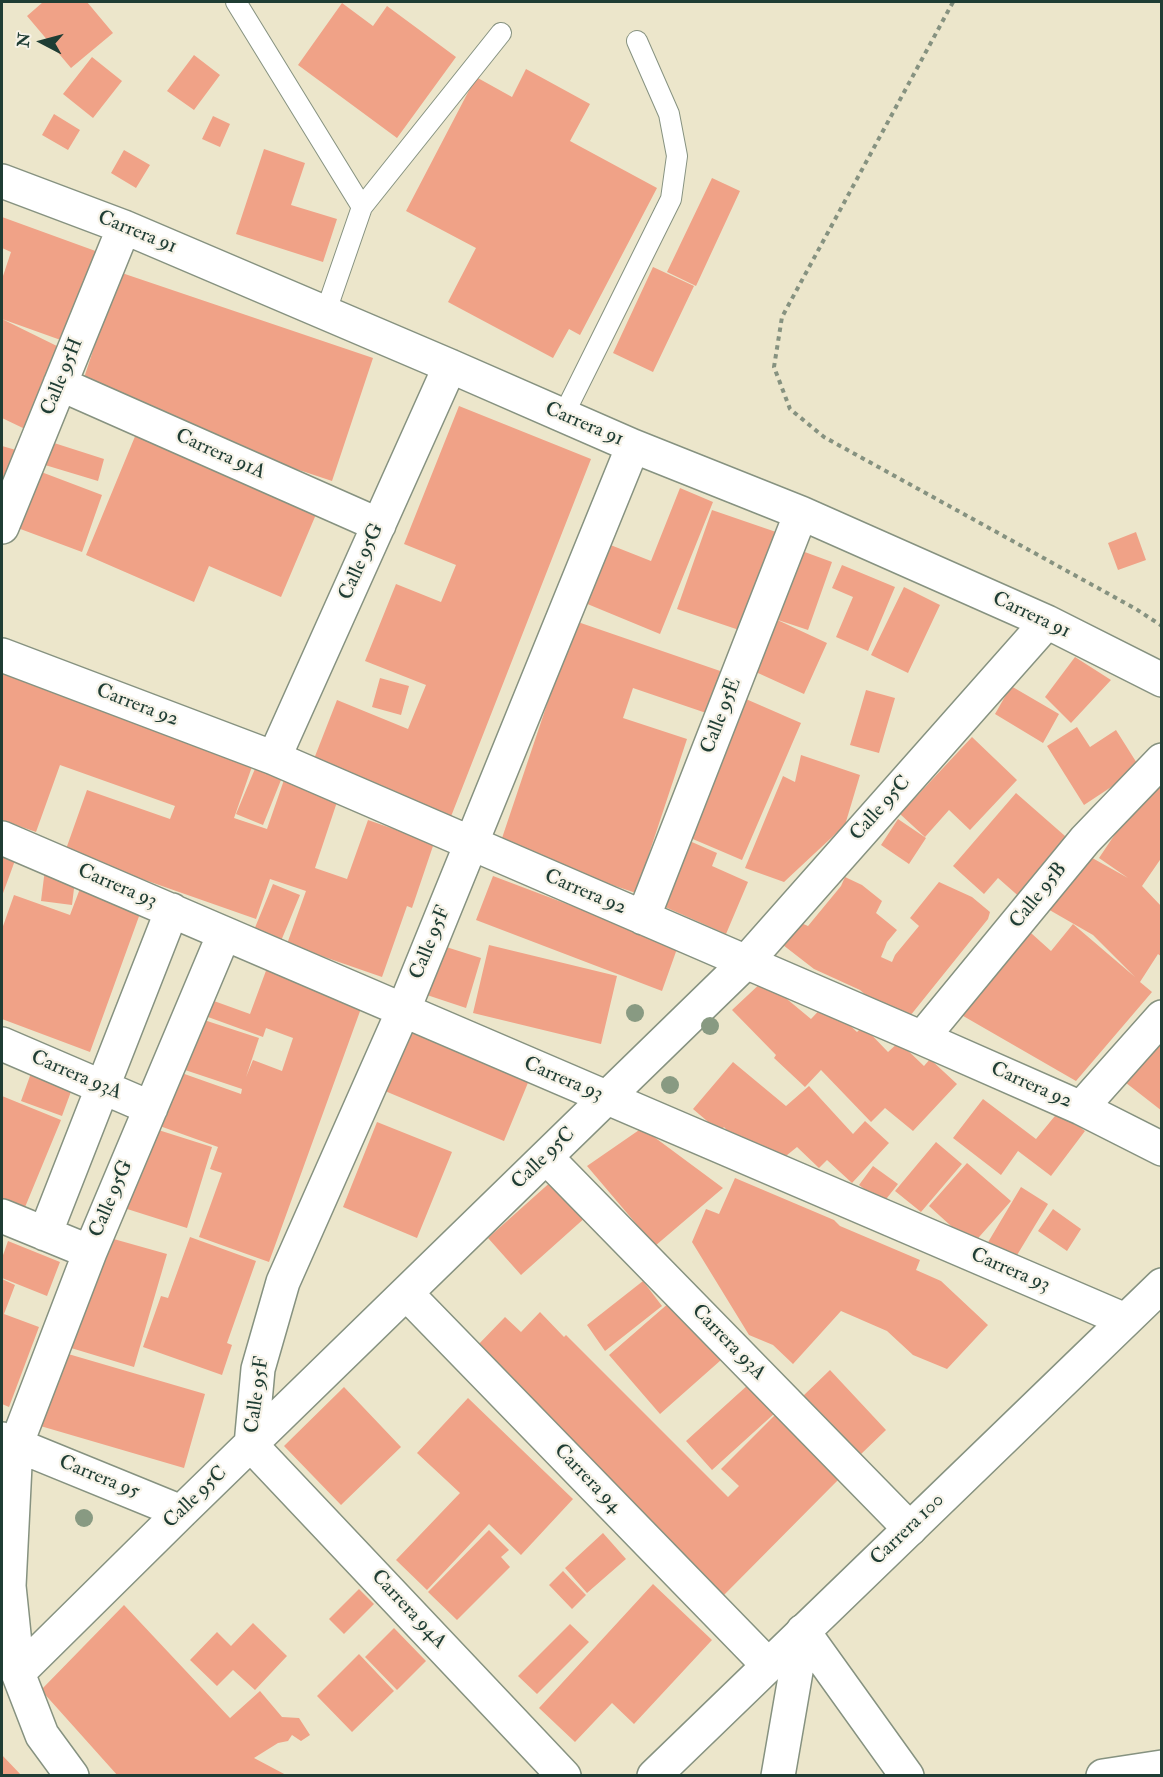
<!DOCTYPE html>
<style>
body{margin:0}
#map{position:relative;width:1163px;height:1777px;overflow:hidden;background:#ece6cb;font-family:"IM FELL Double Pica",serif}
canvas{display:block}
.frame{position:absolute;inset:0;border:3px solid #1f3d34;pointer-events:none}
.north{position:absolute;left:12px;top:12px;width:60px;height:60px;-webkit-text-stroke:4px #f7f3e8;paint-order:stroke;rotate:276deg;font-size:16px;font-weight:700;line-height:24px;text-align:center;color:#1f3d34}
.north::after{content:'';display:block;margin:auto;width:21px;height:27px;background:#1f3d34;clip-path:polygon(50% 0,100% 100%,50% 72%,0 100%)}
</style>
<div id="map">
<canvas width="1163" height="1777"></canvas>
<div class="frame"></div>
<div class="north">N</div>
</div>
<script>
const ctx = document.querySelector('canvas').getContext('2d');
ctx.lineJoin = 'round';
function fill(path, color) { ctx.fillStyle = color; ctx.fill(path, 'evenodd'); }
const poly = rows => new Path2D(rows.map(r => 'M' + r).join(''));
function strokePath(path, color, width, dash) { ctx.strokeStyle = color; ctx.lineWidth = width; ctx.lineCap = dash ? 'butt' : 'round'; ctx.setLineDash(dash || []); ctx.stroke(path); }
function label(font, color, halo, rows, align = 'center') {
  ctx.font = font + ' "IM FELL Double Pica",serif'; ctx.lineWidth = 4.5; ctx.setLineDash([]); ctx.textBaseline = 'middle'; ctx.strokeStyle = halo; ctx.fillStyle = color; for (const [text, x, y, turn = 0] of rows) {
    ctx.save(); ctx.translate(x, y); ctx.rotate((+turn || 0) * Math.PI / 180); ctx.textAlign = isNaN(turn) ? turn : align; if (halo) ctx.strokeText(text, 0, 0); ctx.fillText(text, 0, 0); ctx.restore();
  }
}
fill(poly([
 [43,2,87,2,113,33,71,68,27,16],
 [342,3,373,26,387,6,456,57,397,138,298,65],
 [194,55,220,75,194,110,167,91],
 [92,57,122,81,93,118,63,94],
 [526,69,590,104,570,141,657,188,580,335,569,329,553,358,448,302,476,248,406,211,476,77,512,97],
 [54,114,80,130,68,150,42,135],
 [213,116,230,124,220,147,202,139],
 [264,149,305,163,291,205,337,219,323,262,236,234],
 [124,150,150,165,136,188,111,173],
 [712,178,740,191,696,286,667,272],
 [2,217,101,253,69,343,2,319,2,279,11,252,2,248],
 [653,267,694,286,653,372,613,353],
 [119,272,373,358,332,481,140,417,81,387],
 [2,319,63,349,25,429,2,418],
 [459,406,591,459,450,819,312,764,337,700,408,729,426,685,365,661,396,584,441,602,456,565,404,544],
 [136,434,317,512,281,597,209,566,194,602,86,555],
 [51,442,104,459,98,481,45,465],
 [2,446,16,450,2,498],
 [36,470,102,495,82,552,15,527],
 [680,488,713,502,660,634,585,603,608,544,651,561],
 [712,510,776,532,742,631,677,609],
 [1136,532,1146,560,1118,570,1108,543],
 [802,551,832,562,808,630,778,620],
 [842,565,895,587,868,651,836,637,853,597,832,588],
 [904,587,940,605,908,673,871,655],
 [771,617,827,643,804,694,747,668],
 [575,621,726,673,712,715,633,688,623,718,687,739,636,893,499,847],
 [1075,657,1111,680,1071,723,1045,697],
 [2,669,255,758,234,818,267,829,284,780,338,799,315,868,347,879,368,820,434,843,412,908,407,906,382,977,287,944,306,891,270,879,256,919,65,852,87,790,170,819,175,806,60,765,36,832,2,820],
 [380,678,409,686,401,715,372,707],
 [1011,686,1059,714,1043,743,995,714],
 [866,690,895,698,879,753,850,745],
 [739,696,801,723,742,860,681,834],
 [1077,727,1090,747,1116,730,1140,768,1084,805,1047,746],
 [972,737,1017,780,970,830,949,810,925,837,900,814],
 [801,755,860,775,845,825,784,882,745,868,783,776,795,782],
 [257,764,283,775,263,825,236,814],
 [1152,779,1162,785,1162,857,1142,886,1162,907,1162,957,1158,954,1140,982,1152,992,1076,1081,958,1013,1021,924,1051,951,1073,924,1135,977,1093,935,1046,908,1078,850,1128,878,1099,858],
 [1016,793,1073,843,1023,900,998,878,984,894,953,866],
 [898,819,926,838,909,864,881,845],
 [685,839,717,853,712,866,748,882,726,934,656,903],
 [2,849,17,855,2,896],
 [45,869,76,872,72,905,41,901],
 [493,876,678,946,662,991,476,920],
 [845,877,862,885,882,901,876,913,897,930,887,942,881,957,892,962,895,955,919,926,910,918,939,882,972,897,990,912,988,919,910,1016,868,997,860,990,814,969,783,945,794,920,808,926,841,886],
 [273,884,300,895,281,941,254,930],
 [81,886,142,908,90,1052,2,1019,2,929,14,895,70,915],
 [489,945,617,976,601,1044,473,1013],
 [443,946,481,958,466,1008,427,995],
 [267,968,363,1003,269,1262,199,1237,222,1173,210,1169,218,1147,157,1125,176,1071,241,1094,242,1089,185,1070,201,1019,259,1038,246,1077,253,1060,282,1071,293,1038,266,1028,263,1037,208,1017,214,1001,250,1014],
 [764,980,811,1019,826,1003,857,1032,863,1026,888,1052,899,1042,924,1066,930,1059,957,1084,913,1131,885,1108,871,1122,821,1070,805,1087,774,1058,776,1055,732,1010],
 [413,1024,532,1073,504,1141,385,1091],
 [1162,1028,1162,1111,1121,1079],
 [35,1062,76,1078,62,1116,21,1101],
 [733,1062,786,1106,809,1086,853,1134,865,1121,889,1143,852,1183,827,1160,819,1168,797,1147,781,1160,767,1161,749,1140,741,1147,724,1127,720,1132,693,1109],
 [2,1096,61,1120,23,1212,2,1203],
 [983,1099,1036,1139,1059,1111,1085,1131,1051,1176,1018,1151,1001,1175,953,1138],
 [377,1122,452,1152,417,1238,343,1207],
 [149,1127,212,1147,187,1228,124,1208],
 [642,1128,723,1188,655,1246,587,1166],
 [936,1142,962,1164,921,1212,895,1191],
 [967,1163,1011,1201,972,1245,929,1206],
 [873,1166,898,1184,883,1203,859,1185],
 [735,1178,834,1220,840,1226,920,1260,916,1270,941,1281,988,1325,947,1369,913,1355,887,1331,841,1311,793,1364,773,1345,749,1335,692,1242,706,1209,719,1214],
 [554,1179,587,1216,521,1275,488,1238],
 [1021,1187,1048,1204,1011,1265,984,1249],
 [1053,1209,1081,1229,1067,1251,1038,1231],
 [103,1236,167,1254,134,1367,71,1348],
 [190,1237,256,1261,227,1343,232,1345,222,1375,143,1347,161,1296,168,1298],
 [8,1241,60,1262,47,1296,2,1278,2,1258],
 [2,1279,15,1285,4,1314,39,1327,9,1407,2,1404],
 [643,1281,662,1306,605,1351,587,1325],
 [670,1302,721,1360,660,1414,609,1355],
 [540,1312,564,1337,566,1335,728,1497,739,1486,721,1469,776,1414,840,1478,723,1596,475,1348,505,1317,521,1332],
 [58,1351,205,1394,184,1468,37,1425],
 [830,1370,886,1430,859,1456,803,1396],
 [749,1384,775,1413,712,1470,686,1441],
 [344,1387,401,1447,341,1505,284,1446],
 [468,1398,573,1499,521,1555,489,1524,427,1590,396,1560,460,1493,417,1453],
 [489,1530,509,1550,501,1557,510,1567,457,1620,428,1592],
 [603,1533,626,1559,587,1593,565,1568],
 [563,1571,586,1595,572,1609,549,1585],
 [653,1584,712,1640,634,1724,612,1703,575,1742,539,1708],
 [359,1589,374,1604,344,1634,329,1619],
 [124,1605,230,1718,260,1691,282,1717,299,1718,310,1735,301,1741,292,1735,288,1741,278,1743,254,1758,288,1776,118,1776,41,1690],
 [253,1623,287,1656,255,1690,233,1670,217,1686,190,1660,217,1632,231,1646],
 [570,1624,589,1642,537,1694,518,1676],
 [394,1628,426,1661,397,1690,365,1657],
 [359,1654,394,1691,352,1732,317,1696],
 [2,1755,22,1776,2,1776]
]), '#f0a287');
const lane = poly([
 [236,2,362,207],
 [325,314,362,207,501,33],
 [563,416,671,199,677,156,669,114,637,41]
]);
const street = poly([
 [2,181,124,227,450,366,633,446,801,513,1047,622,1162,680],
 [60,384,379,525],
 [2,527,124,227],
 [2,655,274,758,922,1038,1081,1108,1162,1149],
 [274,758,450,366],
 [2,838,1125,1320],
 [643,918,801,513],
 [922,1038,1085,840,1162,760],
 [2,1044,151,1108],
 [1081,1108,1162,1017],
 [546,1157,910,1529],
 [2,1216,90,1252],
 [45,1234,172,910],
 [406,1293,768,1665],
 [2,1439,181,1512],
 [16,1445,9,1586,18,1673,42,1735,72,1776],
 [2,1463,16,1445,90,1252,224,934],
 [803,1631,907,1776],
 [18,1673,181,1512,746,962,1047,622],
 [564,1776,251,1445,258,1369,283,1282,403,1011,633,446],
 [778,1776,803,1631],
 [1103,1776,1162,1767]
]);
const highway = poly([
 [654,1776,1162,1285]
]);
strokePath(lane, '#869280', 22);
strokePath(street, '#869280', 36);
strokePath(highway, '#869280', 36);
strokePath(poly([
 [953,2,782,317,774,367,790,409,824,437,1136,609,1162,626]
]), '#869280', 4, [4.5, 4.5]);
strokePath(lane, '#fff', 20);
strokePath(street, '#fff', 33);
strokePath(highway, '#fff', 33);
ctx.fillStyle = '#889a82';
for (const [x, y] of [
 [635,1013],
 [710,1026],
 [670,1085],
 [84,1518]
]) { ctx.beginPath(); ctx.arc(x, y, 9, 0, 2 * Math.PI); ctx.fill(); }
label('20px', '#1f3d34', '#f7f3e8', [
 ["Carrera 91",137,233,22],
 ["Calle 95H",63,377,-68],
 ["Carrera 91",584,425,23],
 ["Carrera 91A",220,455,24],
 ["Calle 95G",362,562,-66],
 ["Carrera 91",1031,616,25],
 ["Carrera 92",137,706,21],
 ["Calle 95E",722,716,-69],
 ["Calle 95C",881,809,-48],
 ["Carrera 93",117,887,23],
 ["Carrera 92",585,893,23],
 ["Calle 95B",1039,896,-51],
 ["Calle 95F",431,943,-68],
 ["Carrera 93A",76,1076,23],
 ["Carrera 93",563,1080,23],
 ["Carrera 92",1031,1086,24],
 ["Calle 95C",544,1159,-44],
 ["Calle 95G",112,1199,-67],
 ["Carrera 93",1010,1271,23],
 ["Carrera 93A",728,1343,46],
 ["Calle 95F",258,1395,-82],
 ["Carrera 95",99,1478,22],
 ["Carrera 94",587,1479,46],
 ["Calle 95C",196,1498,-44],
 ["Carrera 100",908,1530,-44],
 ["Carrera 94A",408,1610,47]
]);
</script>
